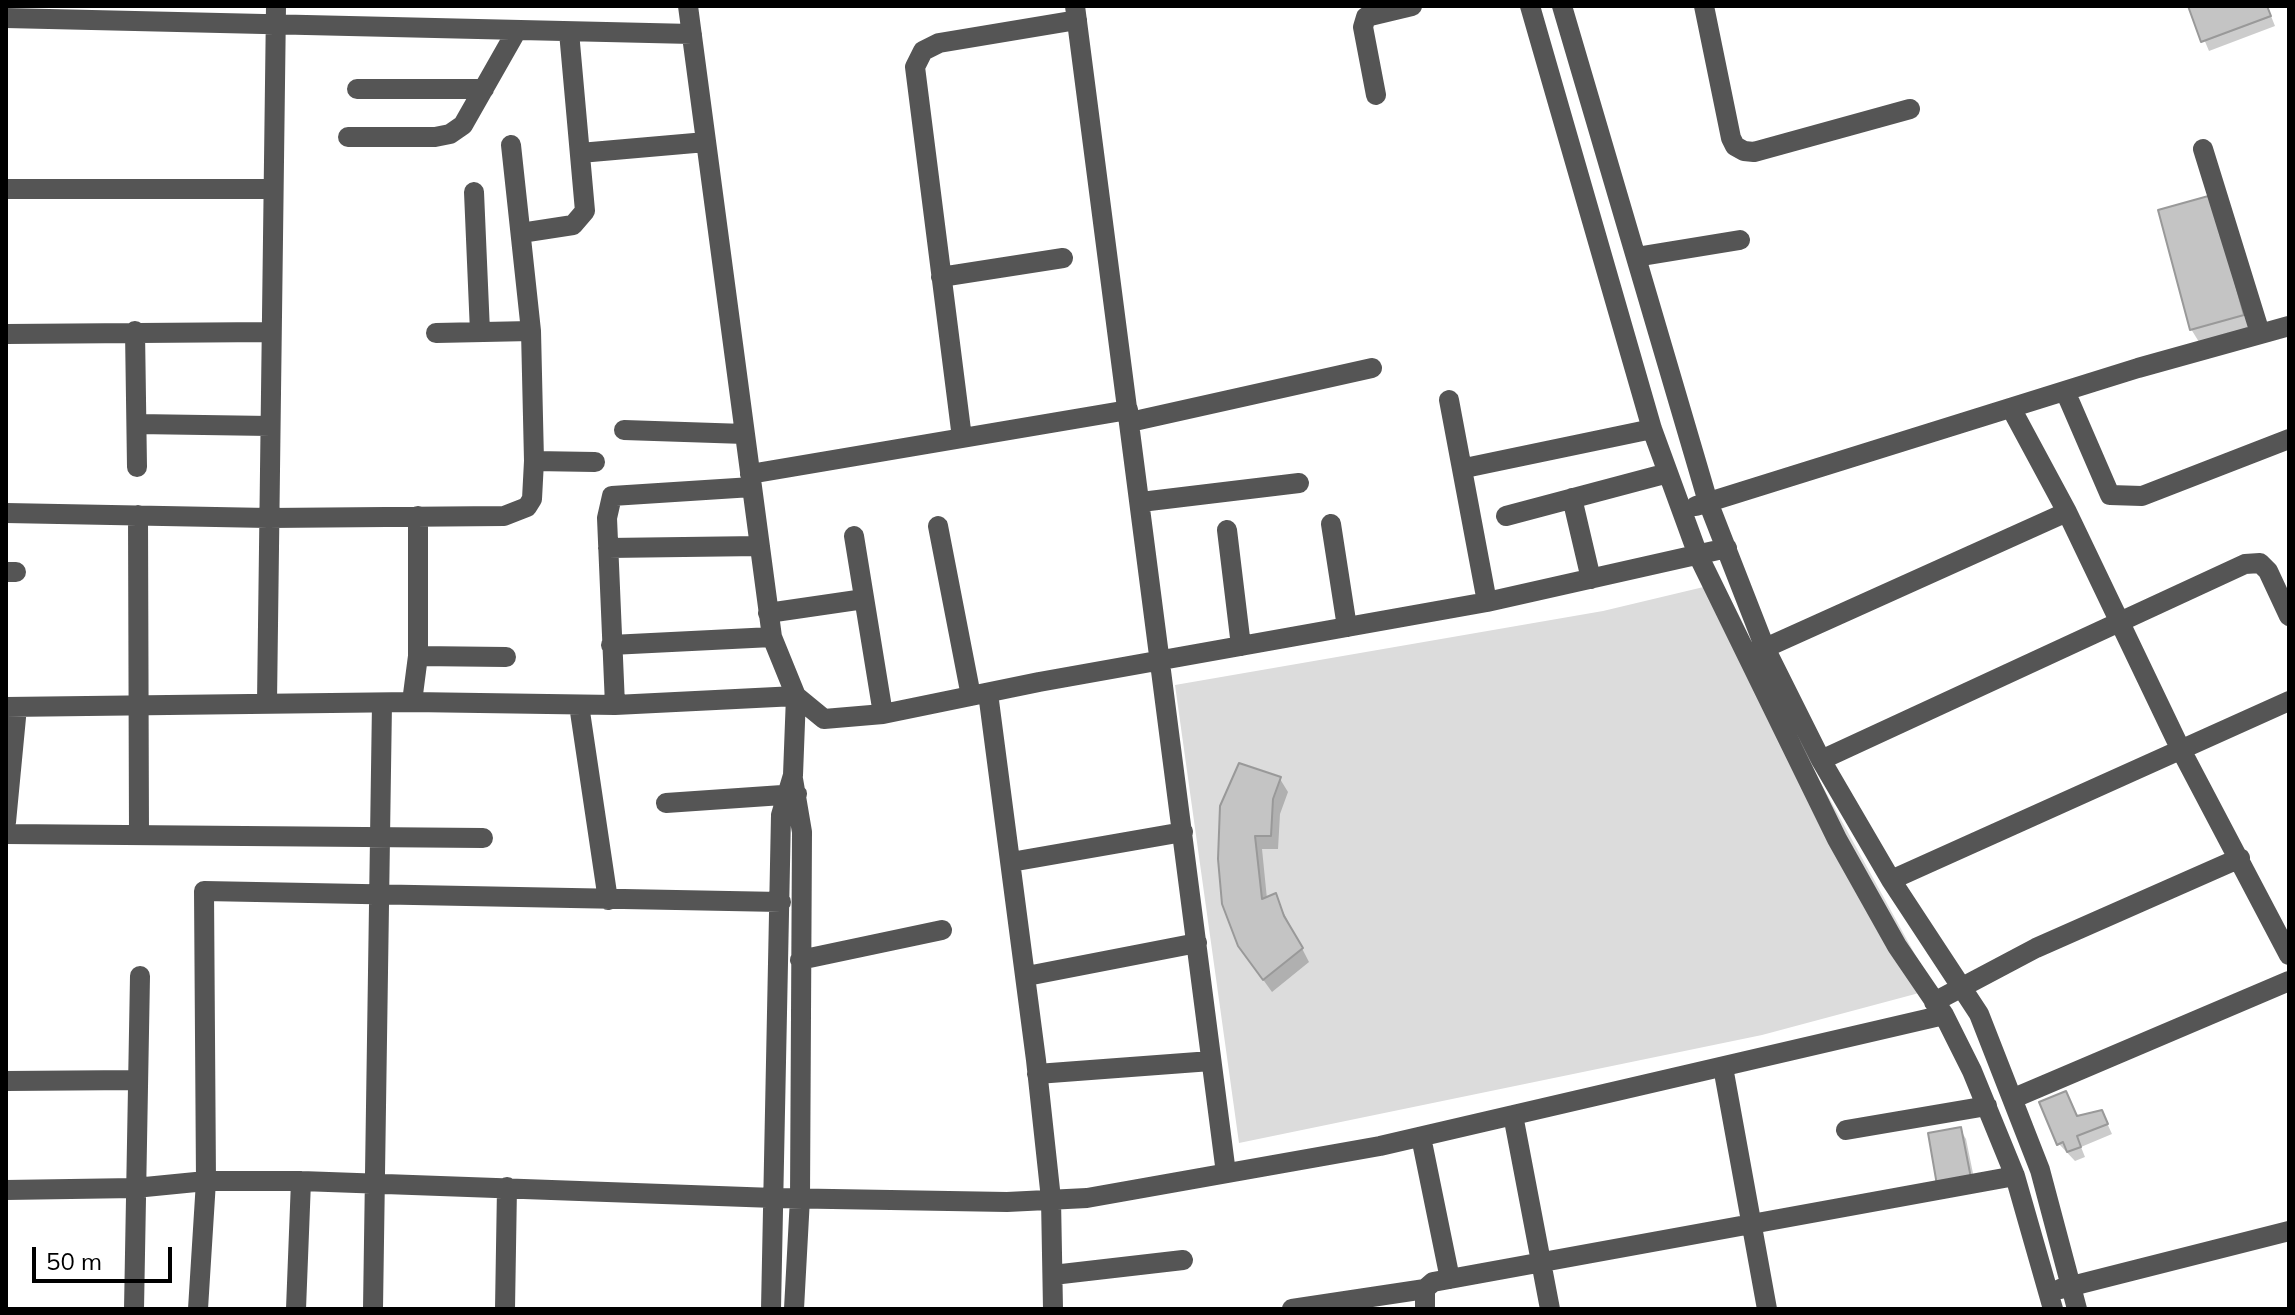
<!DOCTYPE html>
<style>
body{margin:0}
#map{position:relative;width:2295px;height:1315px;overflow:hidden;background:#fff;font-family:Mulish,sans-serif}
canvas{display:block}
.frame{position:absolute;inset:0;border:8px solid #000;pointer-events:none}
.scale{position:absolute;left:32px;top:1247px;width:140px;height:36px;box-sizing:border-box;border:4px solid #000;border-top:0;padding-left:10px;font-size:24px;line-height:28px;white-space:nowrap;color:#000;-webkit-text-stroke:6px #fff;paint-order:stroke}
</style>
<div id="map">
<canvas width="2295" height="1315"></canvas>
<div class="frame"></div>
<div class="scale">50 m</div>
</div>
<script>
const ctx = document.querySelector('canvas').getContext('2d');
ctx.lineJoin = 'round';
function fill(path, color) { ctx.fillStyle = color; ctx.fill(path, 'evenodd'); }
const poly = rows => new Path2D(rows.map(r => 'M' + r).join(''));
function strokePath(path, color, width, dash) { ctx.strokeStyle = color; ctx.lineWidth = width; ctx.lineCap = dash ? 'butt' : 'round'; ctx.setLineDash(dash || []); ctx.stroke(path); }
fill(poly([
 [1712,585,1934,989,1762,1035,1239,1143,1175,685,1603,611]
]), '#dcdcdc');
fill(poly([
 [2190,6,2267,6,2275,26,2209,51],
 [2211,198,2250,329,2199,342,2191,329],
 [1280,779,1288,792,1280,814,1278,849,1262,849,1267,899,1275,896,1309,962,1272,992,1249,960,1223,904],
 [2077,1118,2107,1123,2112,1134,2081,1147,2085,1157,2075,1161,2059,1144],
 [1960,1129,1966,1139,1976,1188,1945,1194]
]), '#0003');
const building = poly([
 [2188,6,2267,6,2271,16,2201,42,2188,6],
 [2212,195,2244,315,2190,330,2158,210,2212,195],
 [1239,763,1281,777,1273,799,1271,836,1255,836,1262,899,1276,893,1284,916,1303,948,1263,980,1238,946,1222,904,1218,859,1220,806,1239,763],
 [2066,1091,2077,1116,2102,1110,2108,1124,2077,1136,2081,1147,2067,1152,2063,1142,2057,1145,2039,1102,2066,1091],
 [1961,1127,1971,1178,1937,1185,1928,1133,1961,1127]
]);
fill(building, '#c4c4c4');
strokePath(building, '#999', 2);
strokePath(poly([
 [688,6,772,637,796,696,793,775,781,815,771,1309],
 [1075,6,1226,1173],
 [1530,6,1652,429,1698,555,1837,839,1897,946,1944,1015,1972,1071,2015,1176,2053,1309],
 [1562,6,1708,502,1765,648,1821,760,1891,880,1979,1014,2040,1170,2077,1309],
 [1704,6,1731,138,1735,146,1744,151,1754,152,1910,109],
 [6,18,692,34],
 [357,89,484,89],
 [1376,95,1363,27,1366,17,1412,6],
 [348,137,435,137,450,134,463,125,517,30],
 [2203,149,2260,333],
 [580,153,706,142],
 [6,189,273,189],
 [474,192,480,332],
 [521,233,573,225,585,211,569,32],
 [1636,257,1740,240],
 [941,277,1063,258],
 [135,331,137,467],
 [436,333,531,331],
 [6,334,271,332],
 [2065,391,2110,495,2142,496,2289,439],
 [1449,400,1487,602],
 [2011,408,2067,512,2180,748,2289,955],
 [1130,422,1372,368],
 [137,424,270,426],
 [624,430,745,434],
 [962,438,915,67,923,51,939,43,1077,20],
 [534,461,595,462],
 [1465,468,1652,429],
 [750,474,1128,410],
 [1572,498,1591,579],
 [1141,502,1299,483],
 [1696,506,2138,368,2289,326],
 [6,513,268,518,504,516,527,507,532,499,534,461,531,331,511,145],
 [138,515,139,834],
 [1506,516,1668,473],
 [1331,524,1347,627],
 [938,526,971,696],
 [1227,530,1241,646],
 [854,536,883,714],
 [608,548,760,546],
 [6,572,16,572],
 [768,613,864,599],
 [611,645,772,637],
 [1765,648,2067,512],
 [418,656,506,657],
 [988,693,1036,1060,1051,1199,1053,1309],
 [412,702,418,656,418,516],
 [267,703,276,6],
 [579,705,608,900],
 [615,705,607,518,612,496,752,487],
 [6,707,412,702,615,705,796,696,824,719,883,714,1039,682,1487,602,1727,548],
 [1821,760,2245,564,2260,563,2268,571,2289,616],
 [793,779,802,832,800,1198,794,1309],
 [666,803,797,794],
 [6,822,17,707],
 [6,834,483,838],
 [1011,862,1183,832],
 [1891,880,2289,701],
 [800,960,942,930],
 [1027,976,1197,943],
 [1934,1002,2036,948,2240,858],
 [1723,1067,1767,1309],
 [1037,1074,1211,1061],
 [6,1081,137,1080],
 [2014,1098,2289,981],
 [1513,1115,1550,1309],
 [1846,1130,1987,1106],
 [1421,1137,1450,1279],
 [6,1190,135,1188,206,1181,301,1181,774,1198,1007,1202,1087,1198,1380,1146,1944,1015],
 [1053,1275,1183,1260],
 [2060,1289,2289,1231],
 [134,1309,140,976],
 [198,1309,206,1181,204,891,781,902],
 [296,1309,301,1181],
 [373,1309,382,703],
 [505,1309,507,1187],
 [1292,1309,1425,1289],
 [1425,1309,1425,1289,1433,1282,2015,1176]
]), '#555', 20);
</script>
